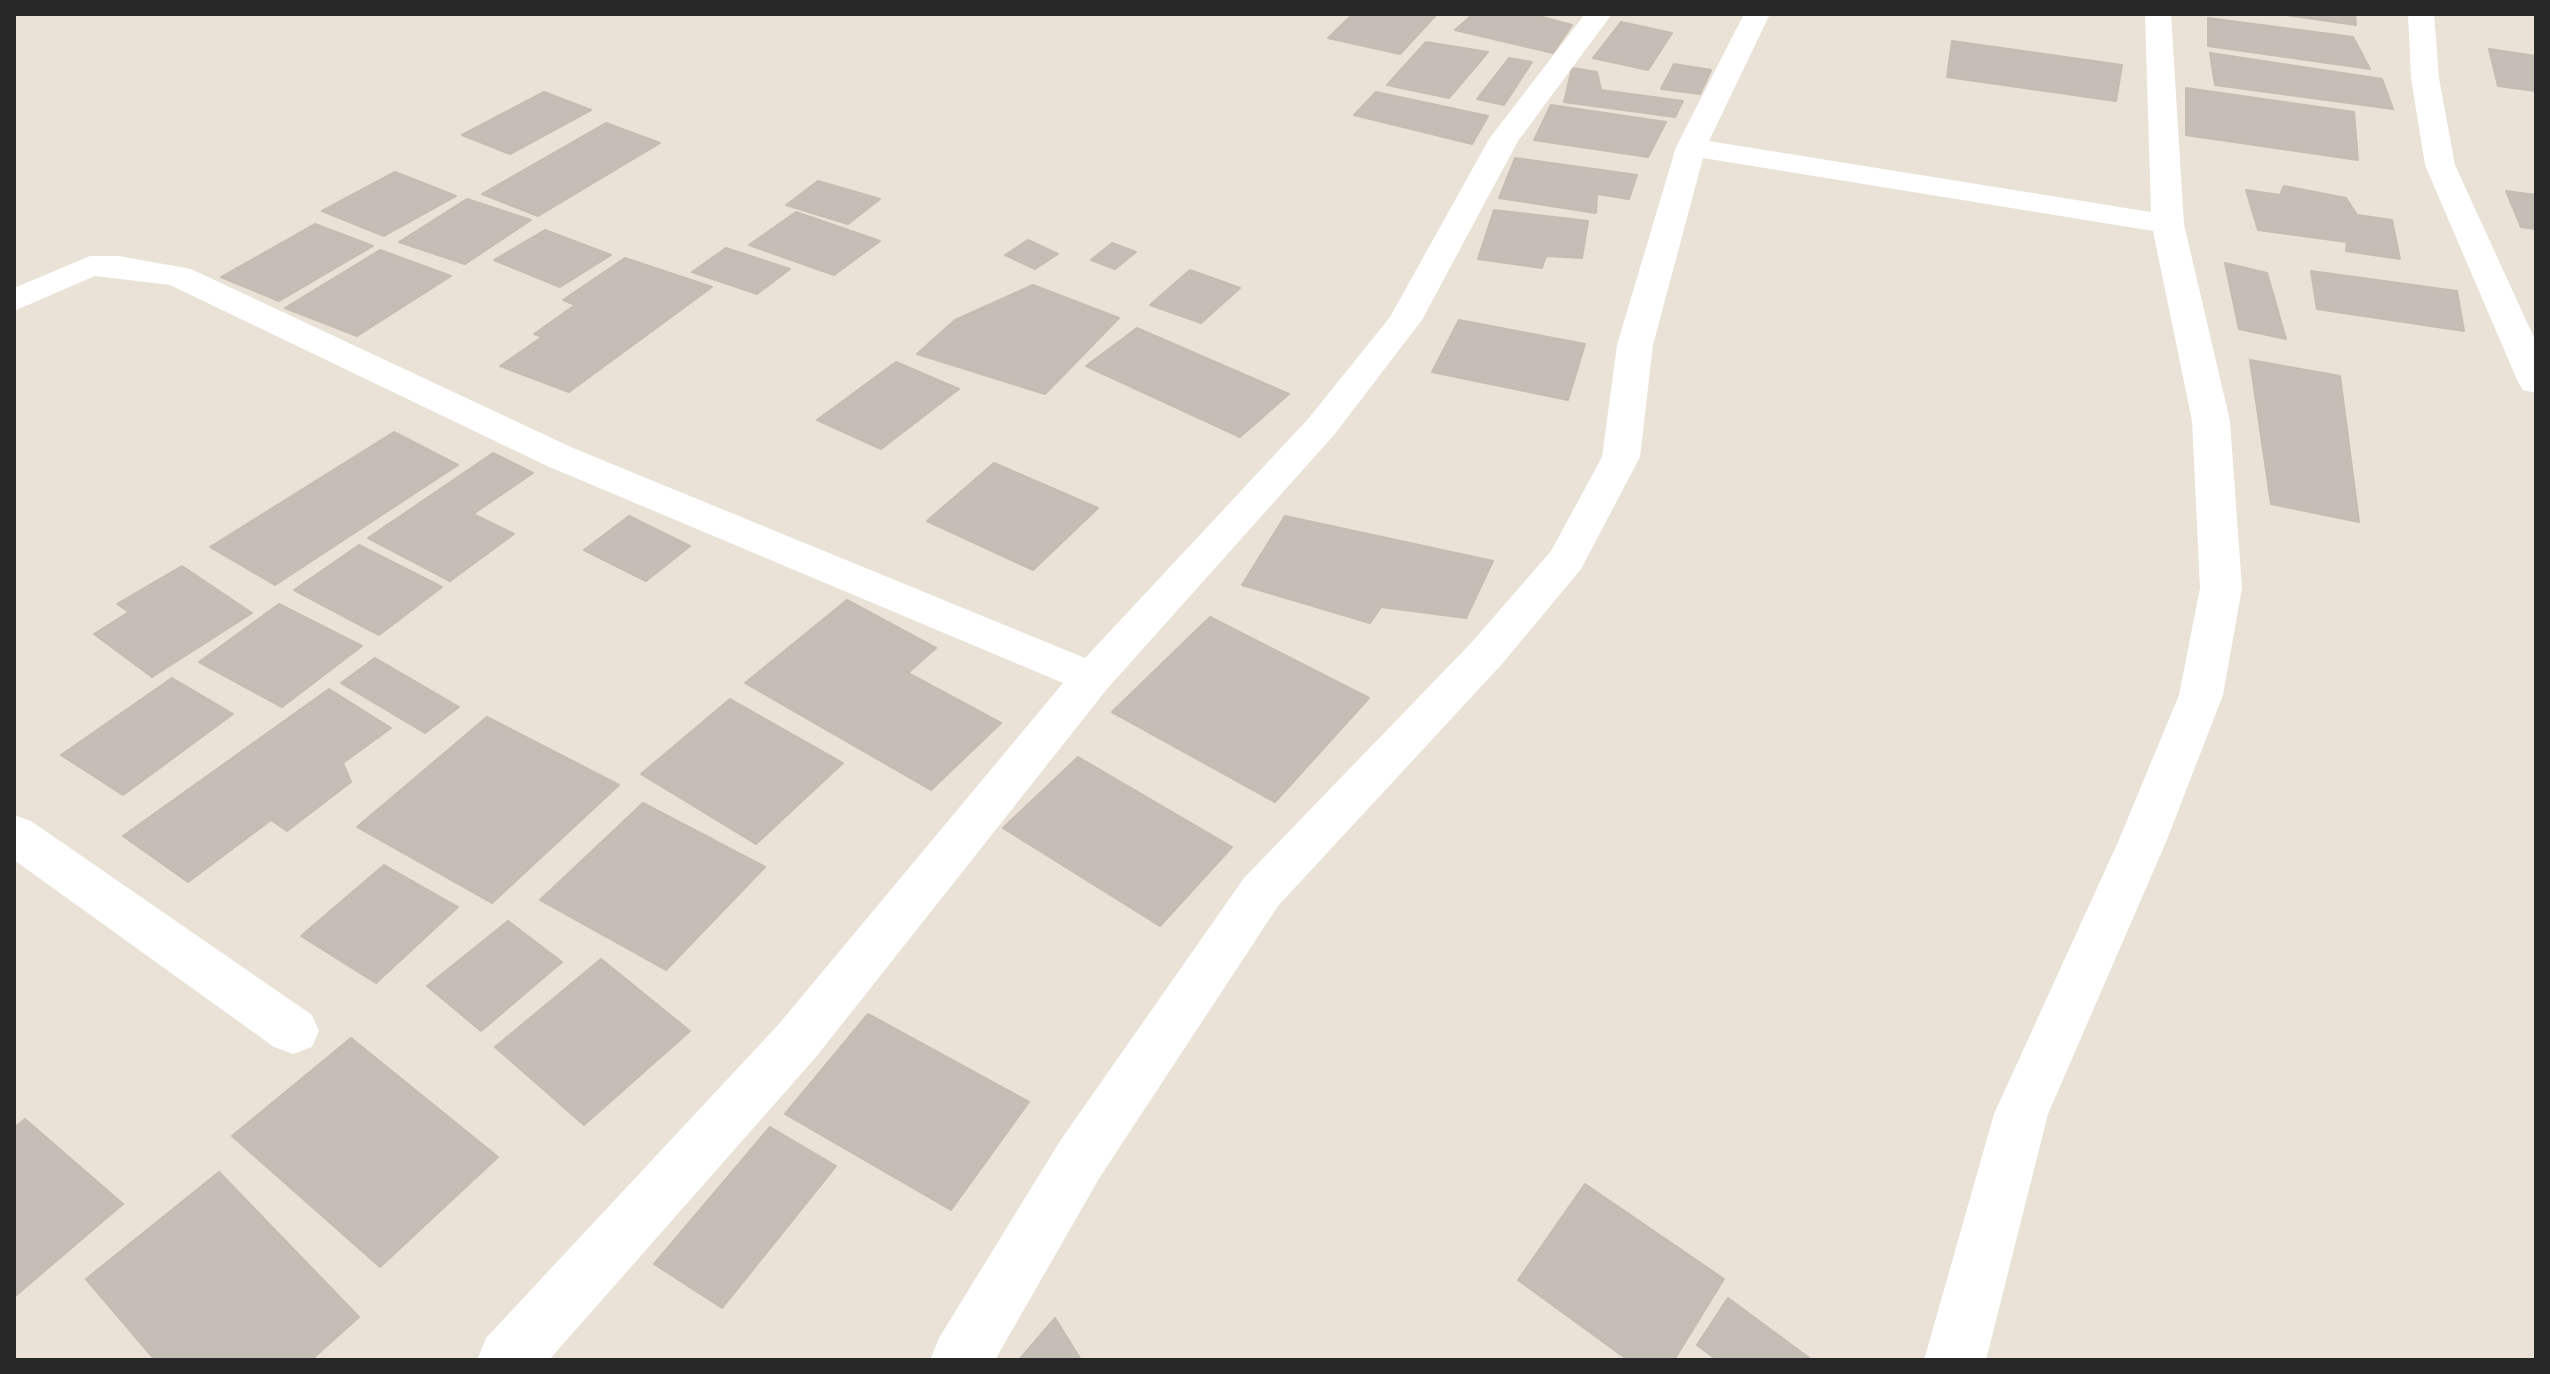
<!DOCTYPE html>
<style>
body{margin:0}
#map{position:relative;width:2550px;height:1374px;overflow:hidden;background:#eae1d7;font-family:Montserrat,sans-serif}
canvas{display:block}
.frame{position:absolute;inset:0;border:16px solid #272727;pointer-events:none}
</style>
<div id="map">
<canvas width="2550" height="1374"></canvas>
<div class="frame"></div>
</div>
<script>
const ctx = document.querySelector('canvas').getContext('2d');
ctx.lineJoin = 'round';
function fill(path, color) { ctx.fillStyle = color; ctx.fill(path, 'evenodd'); }
const poly = rows => new Path2D(rows.map(r => 'M' + r).join(''));
function strokePath(path, color, width, dash) { ctx.strokeStyle = color; ctx.lineWidth = width; ctx.lineCap = dash ? 'butt' : 'round'; ctx.setLineDash(dash || []); ctx.stroke(path); }
const building = poly([
 [1353,14,1437,14,1400,54,1328,38,1353,14],
 [1473,14,1531,14,1572,25,1553,53,1455,30,1473,14],
 [2279,14,2355,14,2356,25,2279,14],
 [2208,18,2353,37,2370,69,2208,46,2208,18],
 [1621,22,1672,33,1648,70,1593,58,1621,22],
 [1952,41,2122,65,2116,101,1947,77,1952,41],
 [1426,42,1488,52,1449,98,1387,85,1426,42],
 [2489,49,2536,56,2536,91,2498,86,2489,49],
 [2210,53,2382,79,2393,109,2215,85,2210,53],
 [1509,58,1532,62,1504,105,1477,99,1509,58],
 [1674,64,1711,70,1700,94,1661,89,1674,64],
 [1572,68,1597,72,1601,90,1683,101,1675,117,1564,102,1572,68],
 [2186,88,2354,112,2358,160,2186,135,2186,88],
 [544,92,591,110,510,154,462,135,544,92],
 [1376,92,1488,116,1472,144,1354,115,1376,92],
 [1551,105,1666,122,1648,157,1534,140,1551,105],
 [606,123,660,143,538,216,482,194,606,123],
 [1515,158,1637,175,1629,199,1597,194,1596,213,1499,198,1515,158],
 [395,172,456,196,384,236,322,211,395,172],
 [818,181,880,199,848,224,786,205,818,181],
 [2284,186,2346,198,2357,215,2392,220,2400,259,2346,251,2347,242,2258,230,2246,190,2280,195,2284,186],
 [2506,191,2536,195,2536,229,2521,227,2506,191],
 [467,199,531,220,465,264,399,242,467,199],
 [1494,210,1588,221,1582,258,1546,256,1542,268,1478,259,1494,210],
 [796,212,880,241,834,275,749,245,796,212],
 [315,224,373,246,279,301,221,277,315,224],
 [545,230,611,255,560,287,494,260,545,230],
 [1028,240,1058,254,1035,269,1005,255,1028,240],
 [1112,243,1136,252,1115,269,1091,260,1112,243],
 [726,248,790,269,757,294,692,272,726,248],
 [380,250,451,276,357,336,285,308,380,250],
 [625,258,712,287,569,392,500,366,542,337,534,334,575,305,563,300,625,258],
 [2225,263,2267,273,2286,339,2239,329,2225,263],
 [1190,270,1240,288,1201,323,1150,305,1190,270],
 [2311,271,2457,291,2464,331,2317,309,2311,271],
 [1033,285,1119,318,1045,394,917,354,955,320,1033,285],
 [1459,320,1585,344,1568,400,1432,372,1459,320],
 [1137,328,1289,394,1240,437,1086,366,1137,328],
 [2250,360,2340,376,2359,522,2271,504,2250,360],
 [896,362,959,389,881,449,817,420,896,362],
 [394,432,458,465,275,585,210,547,394,432],
 [493,453,533,473,473,514,514,534,450,581,368,538,493,453],
 [994,463,1098,508,1033,570,927,521,994,463],
 [629,516,690,546,646,581,584,550,629,516],
 [1285,516,1493,561,1466,618,1381,607,1370,623,1242,585,1285,516],
 [359,545,442,587,379,635,294,590,359,545],
 [182,566,252,613,152,677,94,634,129,612,117,604,182,566],
 [847,600,936,648,908,673,1001,723,931,790,745,683,847,600],
 [279,604,362,646,282,707,199,662,279,604],
 [1210,617,1369,698,1275,802,1112,712,1210,617],
 [375,658,459,707,425,733,341,683,375,658],
 [172,678,233,714,123,795,61,755,172,678],
 [329,689,391,728,343,763,351,782,287,831,271,820,188,882,123,836,329,689],
 [730,699,843,763,756,844,641,774,730,699],
 [487,717,619,785,492,903,357,827,487,717],
 [1078,757,1232,847,1160,926,1003,828,1078,757],
 [643,803,765,867,666,970,540,900,643,803],
 [384,865,458,907,376,983,301,936,384,865],
 [508,921,562,962,481,1031,427,986,508,921],
 [601,959,690,1031,584,1125,495,1047,601,959],
 [868,1014,1029,1102,951,1210,785,1114,868,1014],
 [351,1038,498,1157,380,1267,232,1136,351,1038],
 [25,1119,123,1204,14,1297,14,1128,25,1119],
 [770,1127,836,1166,722,1308,654,1264,770,1127],
 [219,1172,359,1317,311,1360,155,1360,86,1279,219,1172],
 [1585,1184,1724,1279,1674,1360,1628,1360,1518,1280,1585,1184],
 [1728,1298,1812,1360,1717,1360,1697,1345,1728,1298],
 [1055,1318,1081,1360,1019,1360,1055,1318]
]);
fill(building, '#c5beb7');
strokePath(building, '#c5bdb1', 2);
fill(poly([
 [1585,14,1612,14,1518,141,1422,320,1334,435,1107,689,816,1057,549,1360,477,1360,486,1338,778,1025,1063,683,547,466,170,285,95,276,14,311,14,288,90,256,119,256,191,269,573,448,1085,658,1308,419,1390,317,1489,139,1585,14],
 [1744,14,1770,14,1709,141,2151,212,2145,14,2171,14,2184,224,2230,421,2242,588,2223,695,2166,842,2048,1114,1986,1360,1924,1360,1994,1114,2118,842,2179,695,2200,588,2192,421,2153,231,1703,158,1653,345,1640,457,1581,569,1502,664,1278,906,1100,1177,995,1360,930,1360,939,1338,1060,1141,1244,878,1472,642,1551,551,1602,457,1617,345,1676,147,1744,14],
 [2408,14,2434,14,2439,78,2455,165,2536,342,2536,393,2523,390,2518,382,2425,165,2411,78,2408,14],
 [14,815,31,821,312,1015,319,1031,312,1047,293,1054,274,1047,14,860,14,815]
]), '#fff');
</script>
